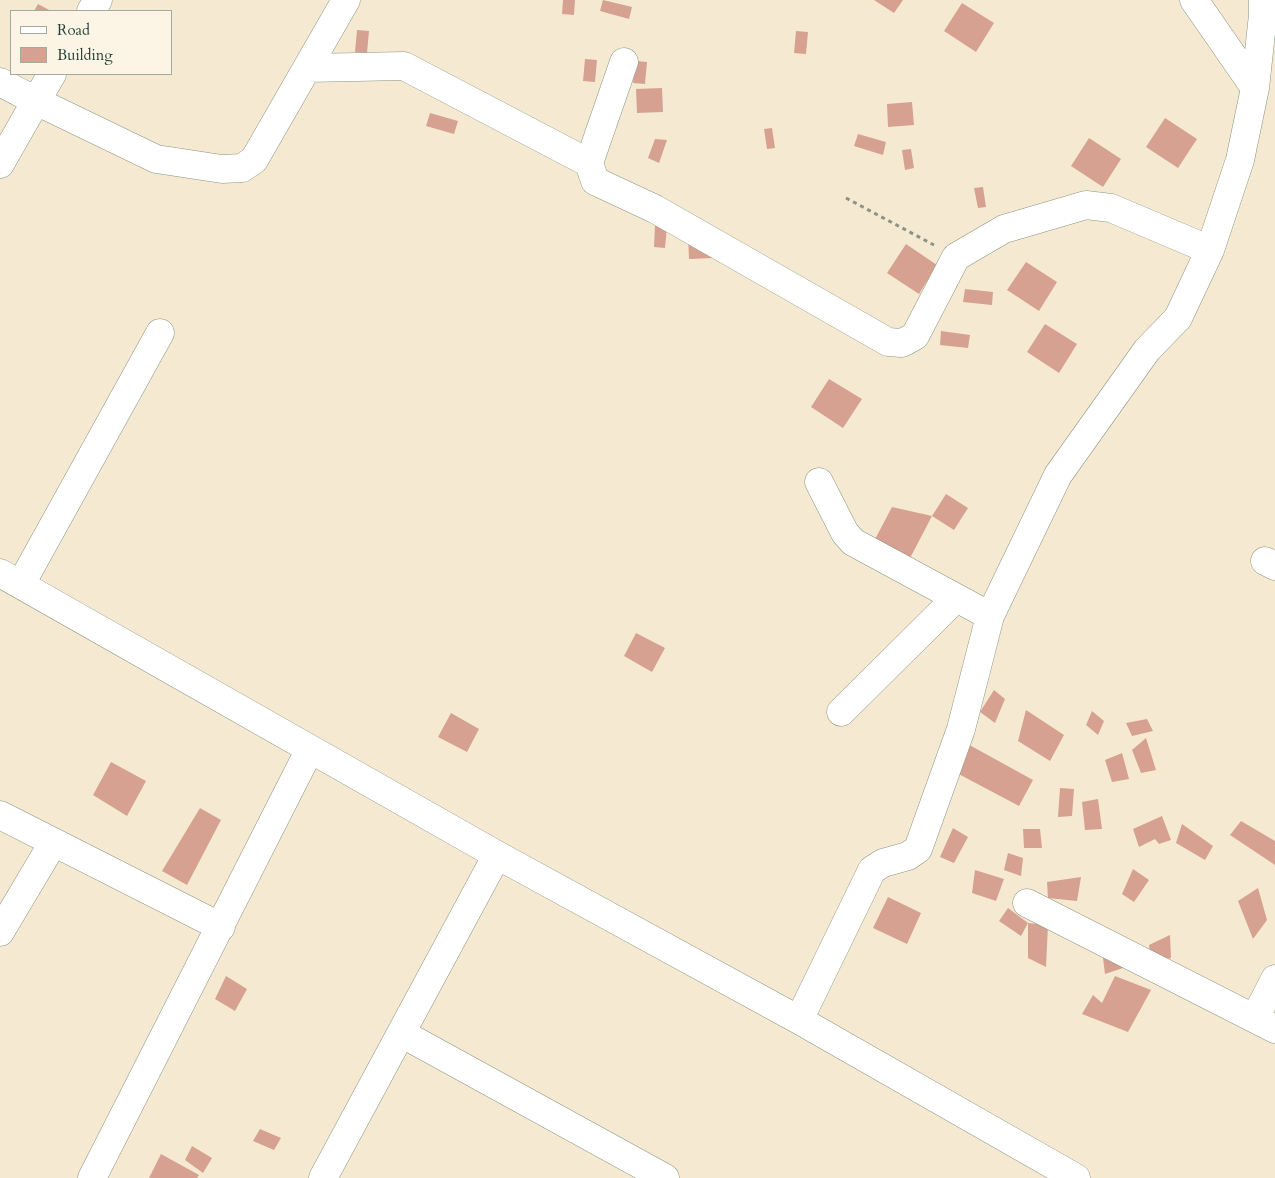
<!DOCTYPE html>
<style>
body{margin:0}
#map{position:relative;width:1275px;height:1178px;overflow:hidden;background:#f5ead1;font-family:Cardo,serif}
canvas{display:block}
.legend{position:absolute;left:10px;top:10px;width:162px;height:65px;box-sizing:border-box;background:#fcf5e5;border:1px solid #a4ab9e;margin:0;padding:6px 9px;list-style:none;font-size:15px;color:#1f3d34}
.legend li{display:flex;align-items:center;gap:10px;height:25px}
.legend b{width:25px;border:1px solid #a4ab9e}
</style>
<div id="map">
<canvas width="1275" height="1178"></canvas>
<ul class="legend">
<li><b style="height:6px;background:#fff"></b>Road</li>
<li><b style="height:14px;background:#d6a190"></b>Building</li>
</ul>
</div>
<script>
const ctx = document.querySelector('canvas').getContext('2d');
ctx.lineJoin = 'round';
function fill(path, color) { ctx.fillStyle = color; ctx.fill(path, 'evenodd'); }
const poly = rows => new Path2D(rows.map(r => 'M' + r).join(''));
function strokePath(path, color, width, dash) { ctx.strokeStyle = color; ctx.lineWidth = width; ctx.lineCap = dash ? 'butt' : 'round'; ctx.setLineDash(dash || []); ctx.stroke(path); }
fill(poly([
 [563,0,575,0,574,15,562,14],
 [603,0,632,7,629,19,600,11],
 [874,0,903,0,894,13],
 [962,3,994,23,976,52,944,31],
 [38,4,51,11,34,11],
 [357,30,369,31,367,53,355,52],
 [796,31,808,32,806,54,794,53],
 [585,59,597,60,595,82,583,81],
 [635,61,647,62,645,84,633,83],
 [662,88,663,112,637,113,636,89],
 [912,102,914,125,888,127,887,104],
 [430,113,458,121,454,134,426,126],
 [1165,118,1197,139,1178,168,1146,147],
 [772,128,775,148,767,149,764,129],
 [858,134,886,142,883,155,854,146],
 [1089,138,1121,159,1103,187,1071,166],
 [655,139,667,140,659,163,648,158],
 [911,149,914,168,905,170,902,150],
 [983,187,986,207,978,208,974,188],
 [655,225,667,227,665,248,654,247],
 [688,236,715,258,689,259],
 [906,244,937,265,919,294,887,273],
 [1026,262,1057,282,1039,311,1007,290],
 [965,289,993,292,992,305,963,302],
 [1045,324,1077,344,1059,373,1027,352],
 [941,331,970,335,968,348,940,345],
 [829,379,862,399,843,428,811,407],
 [946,494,968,508,954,530,932,516],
 [892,507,932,516,908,562,873,543],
 [636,633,665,648,652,672,624,656],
 [994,690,1005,699,995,723,980,712],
 [1026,710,1064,735,1050,761,1018,741],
 [1092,711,1104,721,1098,735,1086,725],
 [451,713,479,729,467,752,438,737],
 [1147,719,1153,731,1132,736,1126,723],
 [1146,738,1156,770,1141,773,1132,750],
 [964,742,1033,780,1019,806,953,771],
 [1122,753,1129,779,1112,782,1105,760],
 [111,762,146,781,127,816,93,795],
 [1060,788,1074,789,1072,816,1058,817],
 [1098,799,1102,829,1085,830,1082,802],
 [200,808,221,820,187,885,162,871],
 [1162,816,1171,840,1159,844,1155,839,1139,847,1133,829],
 [1241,821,1275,841,1275,865,1230,835],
 [1182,824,1213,846,1205,860,1176,843],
 [953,828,968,837,954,863,940,857],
 [1023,829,1040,829,1042,848,1024,848],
 [1008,853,1023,858,1021,876,1004,870],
 [1133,869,1149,880,1134,902,1122,894],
 [975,870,1004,879,996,901,972,893],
 [1081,877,1077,901,1048,898,1047,882],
 [1258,888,1267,920,1253,939,1238,901],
 [888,897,921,913,907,944,873,928],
 [1008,908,1028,923,1021,936,999,921],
 [1028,923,1048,925,1046,967,1028,958],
 [1170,935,1171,958,1151,963,1149,945],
 [1119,949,1126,967,1105,974,1103,958],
 [226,976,247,989,235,1011,215,999],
 [1115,976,1151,990,1128,1032,1082,1014,1093,995,1102,1003],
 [260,1129,281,1138,274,1150,253,1141],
 [192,1146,212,1158,203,1173,185,1160],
 [161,1154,199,1175,197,1178,149,1178]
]), '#d6a190');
const minor = poly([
 [1194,0,1255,88],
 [91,11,98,0],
 [624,62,589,163,595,181,655,209,888,342,902,343,915,336,956,257,1004,229,1086,205,1111,208,1210,250],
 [308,68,404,66,589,163],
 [52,74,36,101,156,159,222,169,242,168,254,160,346,0],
 [0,82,36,101,0,164],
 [819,482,845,533,853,542,990,616],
 [1265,561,1275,566],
 [0,573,497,855,799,1020,1076,1178],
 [21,584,160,333],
 [841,712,956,598],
 [0,815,221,927],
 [1027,903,1275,1029],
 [0,932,53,843],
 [1255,1018,1275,979],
 [799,1020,872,870,883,863,908,856,918,849,961,729,990,616,1058,475,1147,350,1178,318,1210,250,1240,160,1255,88,1263,15,1263,0],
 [401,1033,665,1178],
 [92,1178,310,749],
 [323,1178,497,855]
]);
strokePath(minor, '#8a9482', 29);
strokePath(poly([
 [846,198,934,245]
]), '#8a9482', 3, [4, 4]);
strokePath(minor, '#fff', 28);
</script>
